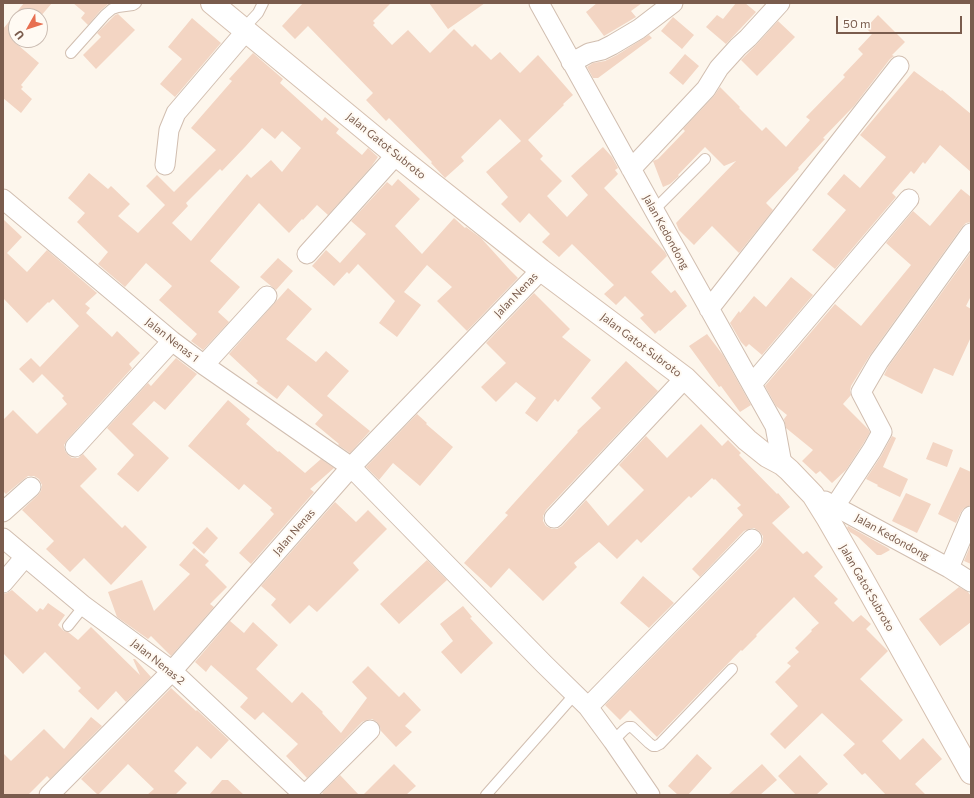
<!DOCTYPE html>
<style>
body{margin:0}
#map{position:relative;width:974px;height:798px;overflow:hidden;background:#fdf6ec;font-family:Commissioner,sans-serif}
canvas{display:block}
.frame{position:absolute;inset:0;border:4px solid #7a5c4d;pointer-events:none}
.north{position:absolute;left:8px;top:8px;width:40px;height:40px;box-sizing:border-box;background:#fffaf3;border:1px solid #cabbb1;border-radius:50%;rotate:231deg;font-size:11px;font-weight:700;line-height:16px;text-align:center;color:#7a5c4d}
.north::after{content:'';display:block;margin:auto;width:14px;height:18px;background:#e76f51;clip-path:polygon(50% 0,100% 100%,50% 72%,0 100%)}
.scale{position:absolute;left:836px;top:16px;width:126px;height:18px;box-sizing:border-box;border:2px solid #7a5c4d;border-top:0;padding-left:5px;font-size:12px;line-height:14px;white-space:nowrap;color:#7a5c4d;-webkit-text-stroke:3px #fffaf3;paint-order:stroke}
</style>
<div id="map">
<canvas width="974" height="798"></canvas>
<div class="frame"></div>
<div class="north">U</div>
<div class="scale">50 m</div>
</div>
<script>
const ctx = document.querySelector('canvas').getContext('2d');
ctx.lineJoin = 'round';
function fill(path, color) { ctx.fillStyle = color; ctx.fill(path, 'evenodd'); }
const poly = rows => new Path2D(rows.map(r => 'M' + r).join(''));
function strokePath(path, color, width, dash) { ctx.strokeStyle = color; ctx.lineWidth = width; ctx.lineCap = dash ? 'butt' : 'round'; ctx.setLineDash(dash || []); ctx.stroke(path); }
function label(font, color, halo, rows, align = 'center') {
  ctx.font = font + ' Commissioner,sans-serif'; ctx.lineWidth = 4; ctx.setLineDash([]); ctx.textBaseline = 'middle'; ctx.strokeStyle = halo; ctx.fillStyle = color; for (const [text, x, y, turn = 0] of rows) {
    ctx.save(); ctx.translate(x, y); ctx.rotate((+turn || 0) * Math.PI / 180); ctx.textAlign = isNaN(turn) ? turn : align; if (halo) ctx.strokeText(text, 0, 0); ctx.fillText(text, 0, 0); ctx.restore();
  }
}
fill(poly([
 [24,3,52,3,40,17,40,16,16,16,16,40,21,40,18,45,39,63,21,85,23,87,21,89,32,99,21,113,3,98,3,29],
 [73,3,107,3,108,4,100,11,88,25,81,18,85,13],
 [303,3,391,3,373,21,375,23,373,25,392,45,408,30,430,53,454,29,472,47,475,44,491,60,500,52,520,73,538,55,573,95,563,104,564,105,528,140,543,156,540,159,562,181,547,196,567,217,588,195,571,176,603,147,612,157,618,168,615,170,618,174,604,188,665,252,667,256,651,272,671,293,675,290,687,306,660,331,659,330,655,334,640,318,644,315,625,296,616,305,604,294,614,285,572,244,559,257,542,242,550,234,529,213,520,223,501,204,508,197,486,172,521,141,500,119,461,157,464,161,445,178,431,163,432,162,389,118,386,121,366,100,373,93,308,26,295,39,282,26],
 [429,3,485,3,448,29],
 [597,3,642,3,631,11,636,17,604,36,586,12],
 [736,3,745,3,756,12,726,44,706,27,717,15,723,19],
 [118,14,135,30,96,69,83,55,101,37,97,33,115,15],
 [878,15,905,42,892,55,894,56,890,59,854,106,823,138,825,139,798,168,799,169,766,203,773,210,739,253,712,226,694,245,679,230,676,223,736,161,724,166,705,147,678,175,679,176,670,184,663,187,653,161,658,159,685,131,683,129,714,96,720,87,740,107,739,108,762,131,766,127,786,147,810,120,806,117,845,77,843,75,863,54,858,49,872,34,866,28],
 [673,17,694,35,682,49,661,31],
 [192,18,221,43,175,97,160,84,182,59,168,47],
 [778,21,795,37,757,76,741,60,756,45],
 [649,35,652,38,598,78,593,78,587,67,593,63,605,61,617,55],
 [253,53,283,79,280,83,322,121,325,117,339,129,336,133,362,155,368,148,378,157,371,167,328,215,317,205,303,220,302,219,289,233,259,203,210,261,240,287,218,312,229,322,203,350,191,341,197,334,159,300,172,286,146,263,125,287,98,264,108,252,77,222,85,213,68,198,89,173,108,189,111,186,130,204,118,216,138,233,165,205,146,186,157,175,174,192,216,150,191,128,232,81,229,79],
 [262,128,275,139,282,131,301,148,282,172,271,160,251,178,247,174,191,241,172,223,188,206,186,203,220,169,222,171,245,147],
 [685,54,699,66,683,85,669,73],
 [914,71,941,91,942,90,971,114,971,172,940,145,925,164,923,162,914,174,911,171,892,193,896,197,835,269,812,250,846,210,827,194,844,174,860,188,886,157,860,135],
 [398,179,420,199,395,226,422,254,454,218,465,228,466,227,481,238,510,270,518,278,467,331,437,301,452,287,427,265,404,292,421,305,397,337,379,323,395,301,358,264,349,274,347,272,334,286,312,266,326,250,340,263,366,234,351,221,387,182,392,186],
 [961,189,971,197,971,222,966,223,962,227,870,355,851,386,850,391,851,395,843,404,868,429,870,432,863,444,846,470,832,483,820,471,816,474,802,461,813,450,786,428,784,419,787,415,776,406,765,386,835,304,861,326,911,265,886,243,913,211,930,226],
 [3,219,22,237,7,253,27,272,47,250,97,293,85,304,90,308,86,313,112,337,117,331,140,353,129,364,132,368,67,440,64,445,65,451,68,455,72,458,78,458,83,454,97,469,80,486,122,528,125,525,147,547,111,585,84,558,70,572,46,549,54,541,22,510,38,495,41,491,42,485,39,479,34,476,28,476,24,479,6,494,3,491,3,420,13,410,37,434,67,404,62,398,64,396,42,374,33,383,19,369,31,358,40,367,79,326,53,299,49,303,48,302,27,323,3,298],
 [971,252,971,296,966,306,971,309,971,337,953,376,934,368,922,394,884,375,888,367],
 [278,258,293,271,276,290,260,277],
 [791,277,813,295,762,355,749,344,746,347,741,342,730,323,739,311,740,313,754,296,766,307],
 [288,288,312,309,286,339,316,362,326,351,349,371,327,396,370,431,350,453,338,445,339,444,315,424,323,415,288,385,277,399,256,383,258,381,229,354],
 [534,293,570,329,562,337,591,360,558,402,555,399,537,422,525,413,536,398,516,382,496,402,481,387,506,363,486,343],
 [707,334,723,355,751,405,740,412,721,386,719,387,689,346],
 [176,358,197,374,165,410,154,401,132,424,169,458,138,492,117,474,134,455,107,428,148,383,151,386],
 [626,361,658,391,546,510,543,516,543,521,546,526,552,529,557,529,562,526,586,500,608,526,644,490,619,465,646,436,667,458,701,424,722,446,728,440,741,453,739,455,777,494,778,493,790,507,772,523,803,554,807,551,823,567,814,576,838,599,834,603,853,622,861,615,871,624,866,629,888,651,860,679,903,720,882,741,900,760,923,738,942,759,915,784,926,795,886,795,865,773,862,775,843,755,855,744,822,713,785,749,770,734,798,706,775,682,791,666,787,663,799,652,795,648,812,631,811,630,819,623,794,597,756,635,757,636,742,651,741,650,657,737,630,710,620,720,605,705,760,547,763,542,763,536,759,531,754,528,749,529,744,531,700,577,692,569,743,515,737,508,741,505,715,479,714,480,712,478,691,498,689,496,641,543,637,539,617,559,599,542,574,563,577,567,543,601,509,568,491,588,464,563,508,515,505,513,578,432,577,431,601,408,591,398],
 [228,400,250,419,246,424,278,452,279,451,305,473,321,459,334,468,310,489,314,492,251,564,239,553,274,514,270,510,272,508,244,484,239,490,188,446],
 [417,414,427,423,426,424,453,447,420,486,393,463,379,480,366,467],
 [892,436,896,438,883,467,908,479,900,497,877,486,878,485,866,479,881,456],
 [933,442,953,450,947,467,926,459],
 [960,467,971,472,971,505,964,508,961,512,956,523,938,514],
 [906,493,931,504,917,533,892,521],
 [335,502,356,522,368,510,387,529,353,563,359,570,317,612,309,605,290,624,271,605,276,599,261,586],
 [848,526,888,548,890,550,881,555,877,555,858,537,850,532,847,528],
 [207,527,218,538,204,554,192,543],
 [971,544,971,564,964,561],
 [194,548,209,561,205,565,227,587,210,604,214,607,171,656,151,636,148,639,117,617,108,592,142,580,154,611,190,574,179,565],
 [427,560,447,580,399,624,380,604],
 [643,576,674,603,649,628,620,603],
 [959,587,968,592,971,596,971,622,940,646,919,619],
 [12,590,37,612,40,608,43,610,48,603,65,615,58,625,64,631,68,632,78,640,91,627,140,675,133,659,135,659,151,677,126,702,116,691,98,710,78,691,81,688,45,652,23,674,3,653,3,594,7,593],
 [463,606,472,617,470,618,493,643,461,674,441,652,453,641,440,624],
 [230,621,244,633,253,622,278,645,256,669,292,703,302,692,323,712,322,713,341,733,367,698,352,682,368,666,399,697,404,692,421,710,405,726,412,732,396,747,381,731,380,727,377,722,372,719,367,720,362,722,307,778,286,756,298,744,263,712,255,720,240,707,248,698,211,665,206,672,195,662],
 [171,688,196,711,197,710,229,740,211,759,197,746,174,771,187,783,175,795,147,795,154,789,128,764,98,795,81,779],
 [91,717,102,726,50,779,47,776,28,795,3,795,3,753,11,761,44,729,64,749],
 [697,754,712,768,688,795,678,795,668,786],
 [800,755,828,784,816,795,796,795,778,776],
 [394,764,416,786,406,795,363,795],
 [762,764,777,780,760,795,728,795],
 [340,775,359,795,324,795,322,793],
 [222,780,228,780,244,795,209,795]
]), '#f3d5c3');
const service = poly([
 [243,29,258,13,263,3],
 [71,53,105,15,112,9,118,7,133,5,136,3],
 [654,210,705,159],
 [68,626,84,606],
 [613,741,624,730,628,727,632,727,649,743,653,746,656,746,660,744,732,669],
 [486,795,575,694]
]);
const minor = poly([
 [539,3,654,210,775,426,782,464],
 [571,62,578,59,589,53,602,50,612,45,639,29,673,3],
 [165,165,169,130,176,113,246,31],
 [631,169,706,89,719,68,738,47,748,38,780,3],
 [3,199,172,341,204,365,351,467,544,664,588,707,613,741,650,795],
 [307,254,396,155],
 [709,309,899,66],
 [204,365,267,296],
 [752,384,909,199],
 [75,447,172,341],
 [825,501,949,568,971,582],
 [835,506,872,450,882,432,861,392,879,361,971,233],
 [3,512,31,487],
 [554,518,685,378],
 [3,538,84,606,172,671,304,795],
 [949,568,971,516],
 [3,583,25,557],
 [588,707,752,539],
 [49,795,172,671,351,467,541,270],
 [305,795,370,730]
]);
const secondary = poly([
 [212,3,396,155,541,270,685,378,747,440,767,456,782,464,789,470,813,495,828,519,854,564,971,773]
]);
strokePath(service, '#d1beb0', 12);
strokePath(minor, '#d1beb0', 21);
strokePath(secondary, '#d6c0b0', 24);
strokePath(service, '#fff', 10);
strokePath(minor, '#fff', 19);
strokePath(secondary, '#fff', 22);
label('11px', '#7a5c4d', '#fffaf3', [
 ["Jalan Gatot Subroto",386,146,39],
 ["Jalan Kedondong",666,232,61],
 ["Jalan Nenas",516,295,-46],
 ["Jalan Nenas 1",172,340,38],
 ["Jalan Gatot Subroto",641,345,37],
 ["Jalan Nenas",294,532,-49],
 ["Jalan Kedondong",892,537,29],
 ["Jalan Gatot Subroto",867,588,60],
 ["Jalan Nenas 2",158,662,39]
]);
</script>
